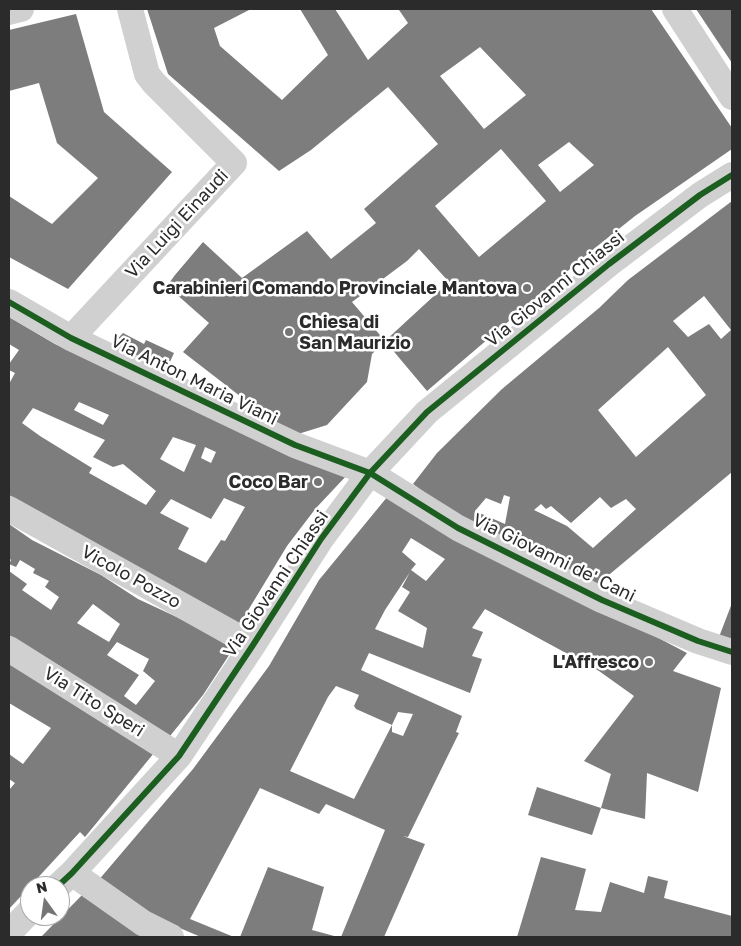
<!DOCTYPE html>
<style>
body{margin:0}
#map{position:relative;width:741px;height:946px;overflow:hidden;background:#fff;font-family:"Golos Text",sans-serif}
canvas{display:block}
.frame{position:absolute;inset:0;border:10px solid #2b2b2b;pointer-events:none}
.north{position:absolute;left:20px;top:876px;width:50px;height:50px;box-sizing:border-box;background:#fff;border:1px solid #aaa;border-radius:50%;rotate:346deg;font-size:14px;font-weight:700;line-height:20px;text-align:center;color:#2b2b2b}
.north::after{content:'';display:block;margin:auto;width:18px;height:22px;background:#757575;clip-path:polygon(50% 0,100% 100%,50% 72%,0 100%)}
</style>
<div id="map">
<canvas width="741" height="946"></canvas>
<div class="frame"></div>
<div class="north">N</div>
</div>
<script>
const ctx = document.querySelector('canvas').getContext('2d');
ctx.lineJoin = 'round';
function fill(path, color) { ctx.fillStyle = color; ctx.fill(path, 'evenodd'); }
const poly = rows => new Path2D(rows.map(r => 'M' + r).join(''));
function strokePath(path, color, width, dash) { ctx.strokeStyle = color; ctx.lineWidth = width; ctx.lineCap = dash ? 'butt' : 'round'; ctx.setLineDash(dash || []); ctx.stroke(path); }
function label(font, color, halo, rows, align = 'center') {
  ctx.font = font + ' "Golos Text",sans-serif'; ctx.lineWidth = 5; ctx.setLineDash([]); ctx.textBaseline = 'middle'; ctx.strokeStyle = halo; ctx.fillStyle = color; for (const [text, x, y, turn = 0] of rows) {
    ctx.save(); ctx.translate(x, y); ctx.rotate((+turn || 0) * Math.PI / 180); ctx.textAlign = isNaN(turn) ? turn : align; if (halo) ctx.strokeText(text, 0, 0); ctx.fillText(text, 0, 0); ctx.restore();
  }
}
fill(poly([
 [147,9,251,9,214,28,220,46,282,100,328,55,300,9,335,9,368,60,408,23,399,10,400,9,651,9,732,128,732,149,635,216,590,252,427,391,385,341,372,354,367,382,327,425,298,434,280,427,183,352,209,323,167,286,175,275,203,242,242,278,307,231,331,259,376,223,364,209,438,144,388,87,311,150,279,171,168,74],
 [480,47,526,95,484,129,440,76],
 [569,142,594,165,560,192,538,165],
 [501,149,546,201,479,257,435,206],
 [419,249,449,282,385,341,352,302,407,261],
 [696,9,732,9,732,63],
 [76,14,104,112,172,172,68,289,9,257,9,196,52,224,98,178,57,143,39,83,9,91,9,30],
 [732,201,732,472,598,584,463,521,413,484,437,453,502,389,599,308,628,280],
 [704,296,731,330,721,339,709,324,688,337,673,321],
 [668,347,706,395,636,457,598,410],
 [504,495,510,497,505,524,475,511,486,498,501,504],
 [600,497,611,508,626,499,636,509,593,548,567,526,534,510,541,504,546,509,551,506,571,523],
 [9,317,55,344,224,422,348,474,316,508,287,546,238,627,9,495,9,384,15,373,9,370,9,364,19,350,9,344],
 [79,402,109,415,103,425,74,410],
 [33,408,105,440,93,457,113,467,123,464,156,491,146,505,89,473,92,468,40,436,22,423],
 [173,437,196,445,184,472,160,459],
 [205,447,216,452,211,463,201,458],
 [224,498,245,507,225,541,221,540,206,563,178,549,189,528,160,513,171,499,211,519],
 [123,333,144,344,146,340,174,353,164,375,108,349],
 [388,496,687,653,673,671,721,688,698,792,647,773,645,819,601,808,611,774,584,761,634,696,599,671,485,609,472,628,483,632,472,656,482,659,470,693,369,653,361,670,462,716,456,732,459,733,408,837,403,836,425,844,384,937,341,937,385,830,326,804,319,814,260,788,190,919,234,937,201,937,137,910,97,882,193,769,269,666,319,580],
 [411,538,445,559,426,581,411,570,416,564,402,552],
 [410,572,402,587,410,592,398,611,427,628,423,648,375,629,385,610],
 [336,686,359,695,354,706,356,709,392,725,398,712,413,714,403,736,392,732,392,725,354,799,290,771,328,697],
 [9,524,32,540,101,575,138,599,196,626,233,649,203,695,166,741,9,635,9,571,27,584,22,590,51,610,59,597,45,587,49,581,33,573,35,569,20,560,16,567,9,564,11,560,9,558],
 [93,604,120,624,109,642,77,623],
 [117,642,149,659,143,671,155,681,136,705,124,696,139,675,107,655],
 [732,603,732,641,719,637],
 [9,664,154,753,85,837,80,832,9,909,9,790,15,783,9,779,9,754,23,764,51,728,9,703],
 [537,787,601,808,592,835,528,815],
 [541,857,586,869,575,910,601,912,610,882,644,893,648,876,668,881,664,898,732,916,732,937,517,937],
 [268,867,324,887,312,930,338,937,240,937],
 [82,895,152,937,41,937]
]), '#7d7d7d');
strokePath(poly([
 [675,9,732,97],
 [9,12,21,9],
 [9,302,71,338,295,445,370,473,458,528,602,600,698,641,732,652],
 [71,338,234,163,154,83,147,74,130,9],
 [9,509,253,645],
 [9,649,179,756],
 [72,873,143,923,171,937],
 [58,886,72,873,179,756,253,645,321,539,370,473,427,412,609,264,700,195,732,175],
 [9,933,30,911]
]), '#d0d0d0', 26);
strokePath(poly([
 [9,302,71,338,295,445,370,473,458,528,602,600,698,641,732,652],
 [58,886,72,873,179,756,253,645,321,539,370,473,427,412,609,264,700,195,732,175]
]), '#1b5e20', 6);
for (const [x, y, r, color] of [
 [527,288,5,"#757575"],
 [289,332,5,"#757575"],
 [318,482,5,"#757575"],
 [649,662,5,"#757575"]
]) { const dot = new Path2D(); dot.arc(x, y, r, 0, 2 * Math.PI); ctx.fillStyle = color; ctx.fill(dot); strokePath(dot, '#fff', 2); }
label('18px', '#2b2b2b', '#fff', [
 ["Via Luigi Einaudi",177,224,-47],
 ["Via Giovanni Chiassi",555,289,-39],
 ["Via Anton Maria Viani",194,380,26],
 ["Via Giovanni de' Cani",554,558,26],
 ["Vicolo Pozzo",131,577,29],
 ["Via Giovanni Chiassi",276,584,-56],
 ["Via Tito Speri",94,702,32]
]);
label('bold 18px', '#2b2b2b', '#fff', [
 ["Carabinieri Comando Provinciale Mantova",517,288],
 ["Chiesa di",299,322,"left"],
 ["San Maurizio",299,343,"left"],
 ["Coco Bar",308,482],
 ["L'Affresco",639,662]
], 'right');
</script>
